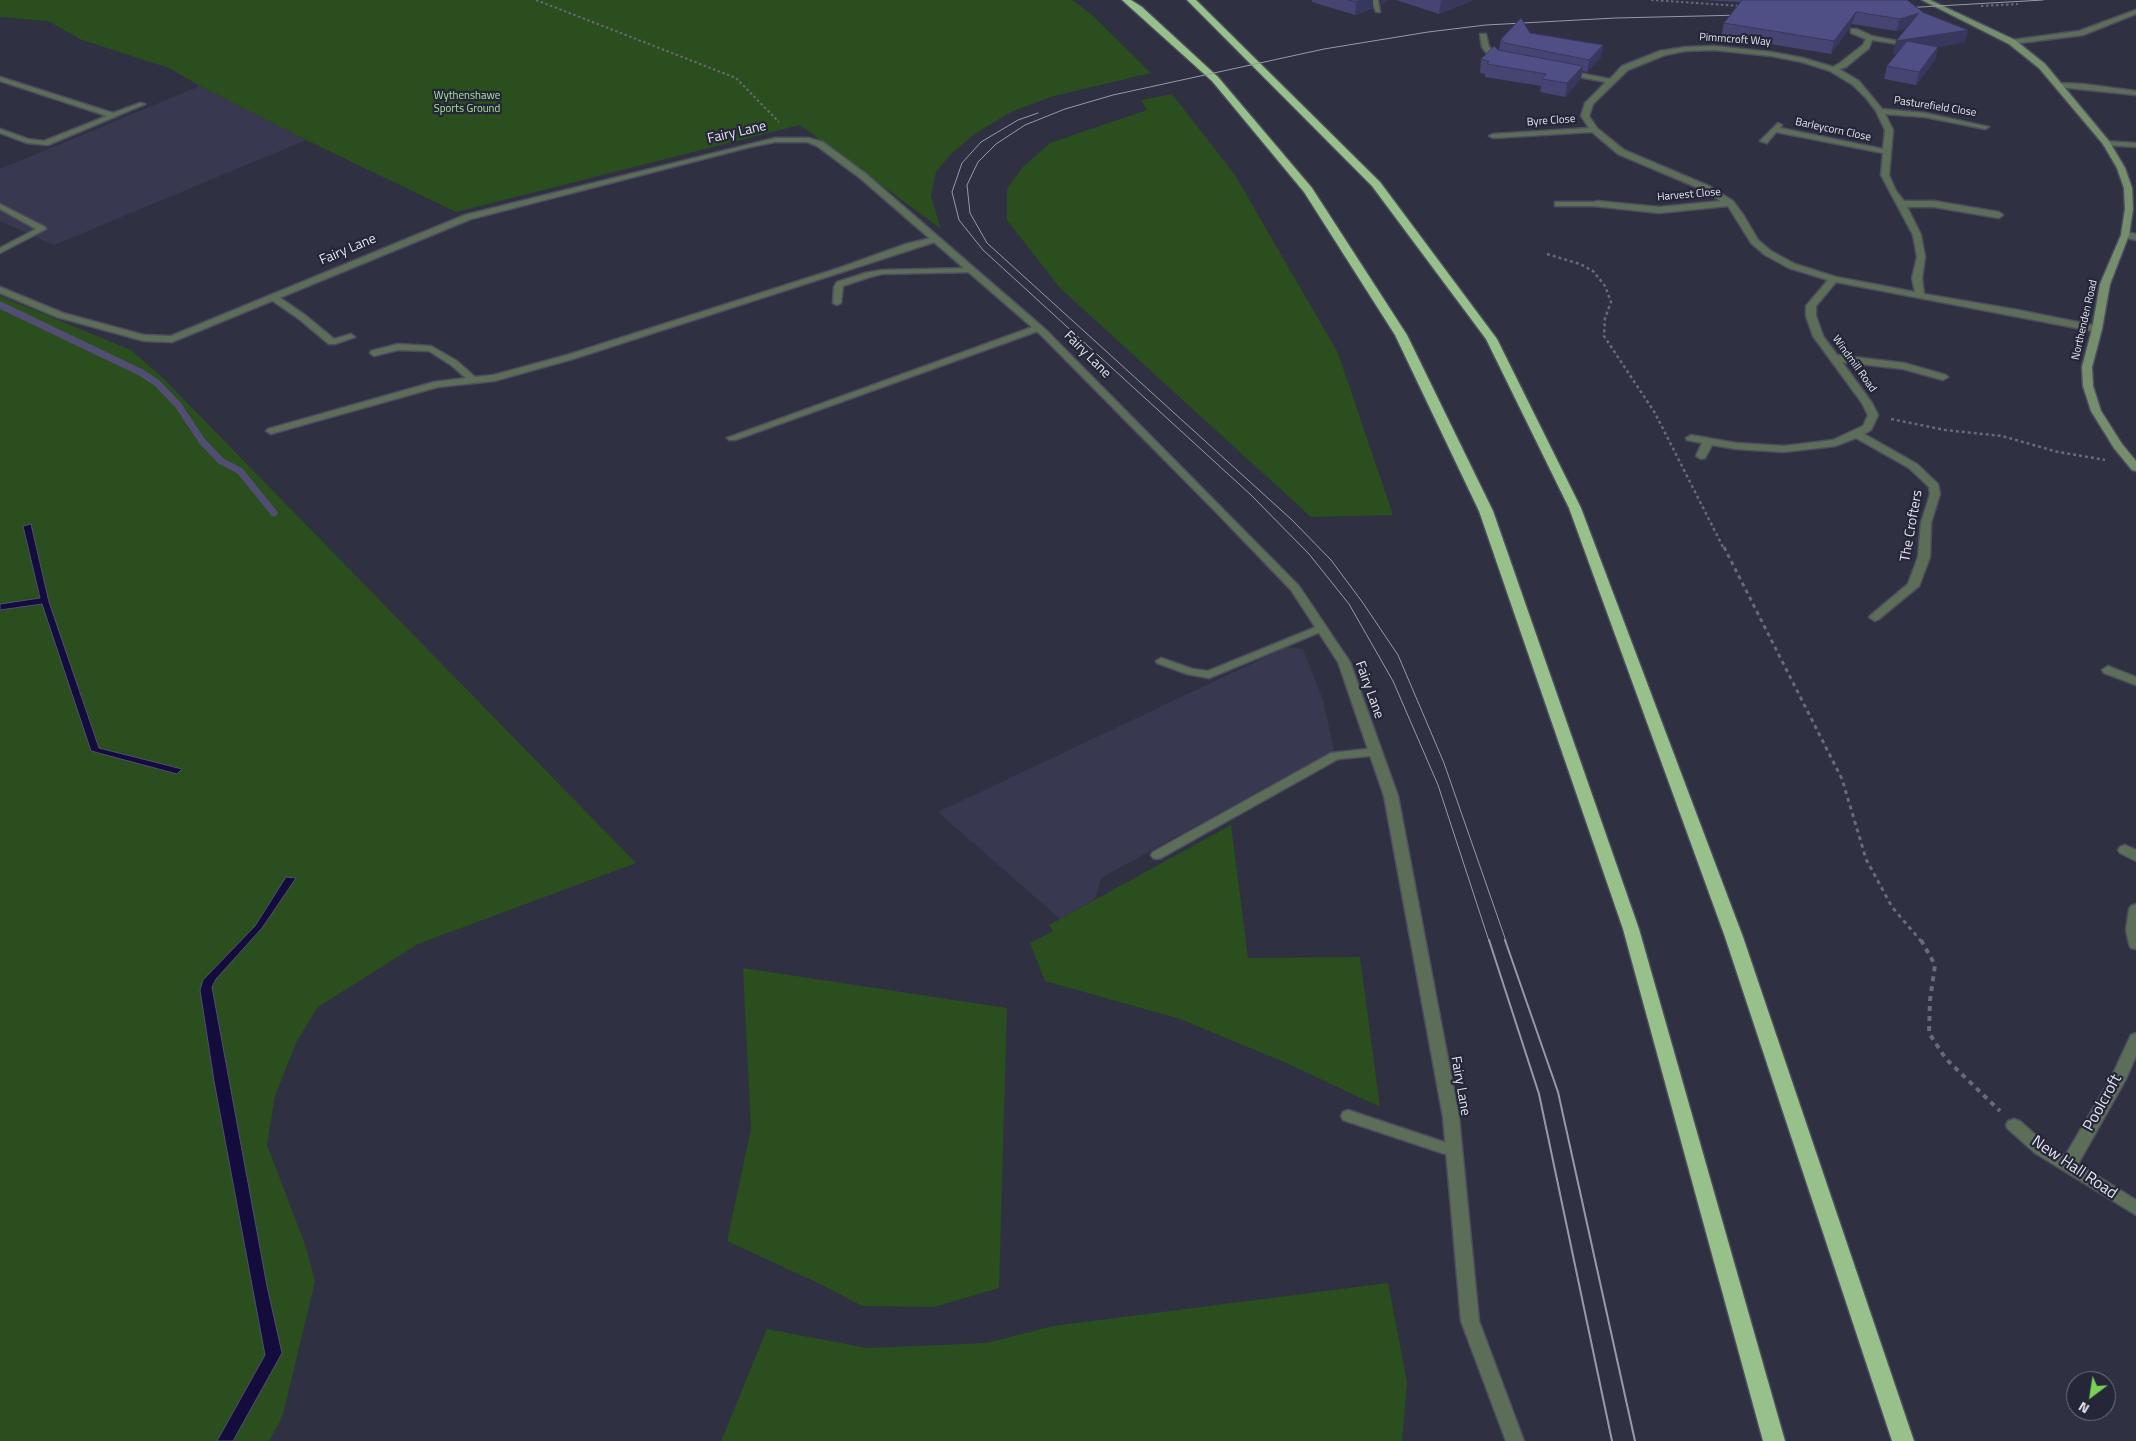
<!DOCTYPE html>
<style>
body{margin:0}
#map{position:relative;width:2136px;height:1441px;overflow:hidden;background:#2f3042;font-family:"Titillium Web",sans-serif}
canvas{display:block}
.north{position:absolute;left:2066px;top:1371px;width:50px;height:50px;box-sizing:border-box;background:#252637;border:1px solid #717281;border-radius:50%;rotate:211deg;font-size:14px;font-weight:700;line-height:20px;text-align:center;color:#e3e4f0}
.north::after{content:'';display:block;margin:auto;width:18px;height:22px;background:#79d157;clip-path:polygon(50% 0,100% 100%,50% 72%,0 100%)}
</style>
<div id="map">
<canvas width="2136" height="1441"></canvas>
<div class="north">N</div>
</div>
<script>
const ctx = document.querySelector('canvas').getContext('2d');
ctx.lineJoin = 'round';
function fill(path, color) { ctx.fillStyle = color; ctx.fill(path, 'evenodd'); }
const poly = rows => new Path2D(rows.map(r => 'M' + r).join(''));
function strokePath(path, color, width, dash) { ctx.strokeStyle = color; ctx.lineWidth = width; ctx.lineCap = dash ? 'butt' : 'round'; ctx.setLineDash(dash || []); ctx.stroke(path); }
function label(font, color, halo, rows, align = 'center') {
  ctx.font = font + ' "Titillium Web",sans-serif'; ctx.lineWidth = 4.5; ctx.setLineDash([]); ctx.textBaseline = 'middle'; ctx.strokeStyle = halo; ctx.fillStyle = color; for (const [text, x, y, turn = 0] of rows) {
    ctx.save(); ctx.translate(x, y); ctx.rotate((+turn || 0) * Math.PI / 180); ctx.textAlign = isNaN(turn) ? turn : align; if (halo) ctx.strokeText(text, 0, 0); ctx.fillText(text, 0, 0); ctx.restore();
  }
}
fill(poly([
 [200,86,306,140,54,245,0,221,0,169],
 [1287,647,1303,649,1323,700,1334,750,1101,878,1095,899,1060,919,938,812]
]), '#383951');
fill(poly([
 [0,0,1072,0,1091,14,1151,73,1054,96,1013,111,976,133,951,154,936,172,931,196,941,229,800,125,456,212,306,140,200,86,169,68,82,40,48,21,0,17],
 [1172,94,1235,175,1338,353,1393,515,1311,517,1060,288,1007,220,1007,189,1022,168,1050,143,1147,110,1141,100],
 [0,296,131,350,164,379,636,863,418,944,318,1007,297,1041,275,1096,267,1145,306,1247,315,1282,282,1418,269,1441,0,1441],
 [1231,825,1248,958,1360,957,1380,1107,1284,1062,1180,1019,1045,981,1030,943,1053,931,1049,925],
 [743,968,1007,1008,999,1288,934,1307,862,1306,818,1283,727,1241,751,1129],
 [1388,1283,1407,1382,1402,1441,721,1441,767,1329,867,1348,986,1343,1053,1326]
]), '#2a4e1d');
const water = poly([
 [31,524,49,602,99,748,182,769,177,774,91,751,42,604,0,610,0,604,40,598,23,526,31,524],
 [286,877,296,878,262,928,216,979,212,987,267,1286,282,1353,233,1441,217,1441,265,1355,214,1081,200,990,203,980,255,926,286,877]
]);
fill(water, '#140c3c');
strokePath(water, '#524d72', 1);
strokePath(poly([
 [0,305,142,373,157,383,178,405,202,441,221,461,240,471,274,513]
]), '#524d72', 7);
const service = poly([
 [0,77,113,113,140,103,145,104,48,145,27,143,0,133,0,129,28,139,44,141,107,116,0,81,0,77],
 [1555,202,1597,202,1601,204,1597,206,1555,206,1555,202],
 [0,204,45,227,46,229,0,253,0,248,36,229,0,209,0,204],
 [935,237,938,237,938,241,573,359,494,381,438,387,274,433,271,434,266,431,268,429,434,382,466,378,451,365,429,351,398,350,374,356,370,353,371,351,398,344,431,346,457,361,475,377,494,375,567,355,839,268,906,244,935,237],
 [971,268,974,268,974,272,882,274,870,277,843,286,841,303,837,305,833,303,834,287,837,282,865,273,882,270,971,268],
 [270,295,276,295,305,315,334,339,351,334,355,337,335,344,329,344,299,319,270,299,270,295],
 [1038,325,1042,328,1041,330,735,440,729,440,727,438,1038,325],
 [1321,625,1325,626,1326,628,1325,630,1209,678,1187,674,1157,663,1156,661,1161,658,1193,669,1208,671,1321,625],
 [1376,748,1380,749,1382,752,1380,755,1338,759,1161,858,1157,859,1153,858,1151,855,1153,852,1331,753,1376,748],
 [1348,1110,1459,1147,1461,1151,1459,1155,1454,1157,1343,1120,1341,1116,1343,1112,1348,1110]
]);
const minor = poly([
 [1372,0,1378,0,1380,12,1376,12,1372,0],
 [2136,10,2136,14,2083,35,2012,44,2008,42,2012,40,2079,31,2136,10],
 [1851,29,1857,29,1872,36,1902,42,1898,44,1872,40,1869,48,1846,67,1839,69,1859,81,1882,109,1925,113,1989,127,1985,129,1925,117,1885,114,1893,130,1889,175,1896,191,1904,201,1934,201,1999,212,2003,215,1999,218,1934,207,1907,207,1921,235,1925,257,1922,278,1924,294,2018,310,2097,326,2102,329,2097,332,1836,282,1816,306,1816,316,1823,336,1837,355,1904,363,1946,375,1948,377,1943,380,1903,369,1842,362,1872,403,1878,415,1871,430,1864,434,1917,464,1938,484,1940,494,1931,523,1930,557,1919,586,1879,619,1875,621,1869,617,1871,615,1908,584,1918,557,1921,523,1930,494,1929,487,1909,468,1856,438,1835,446,1784,452,1736,449,1712,445,1705,458,1701,459,1696,456,1702,443,1687,440,1686,438,1691,435,1736,443,1784,446,1833,440,1863,426,1868,415,1862,403,1813,336,1806,316,1806,306,1828,280,1789,268,1765,255,1751,243,1728,206,1659,213,1594,206,1594,202,1597,201,1659,207,1721,201,1703,190,1618,154,1592,132,1493,138,1489,136,1493,134,1589,128,1581,116,1585,103,1606,82,1563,74,1563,70,1610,79,1622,66,1660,51,1685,47,1714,46,1771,52,1803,58,1833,67,1840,63,1863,45,1866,39,1851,33,1851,29],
 [1714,50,1771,56,1802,62,1830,71,1853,85,1866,98,1876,111,1885,130,1883,149,1780,128,1782,125,1778,123,1760,141,1767,143,1776,132,1883,153,1881,175,1913,235,1917,257,1912,278,1915,292,1836,277,1795,264,1771,251,1758,240,1744,216,1733,201,1709,186,1624,150,1597,128,1589,116,1593,104,1628,70,1665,55,1685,51,1714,50],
 [1480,34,1486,34,1489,47,1494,51,1506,58,1506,62,1500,62,1488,55,1482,47,1480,34],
 [2056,83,2083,84,2136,91,2136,95,2059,87,2056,87,2056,83],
 [775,138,808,138,823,142,866,174,1046,330,1299,586,1350,662,1398,796,1459,1117,1479,1321,1524,1441,1506,1441,1461,1321,1443,1117,1384,796,1338,662,1291,590,1215,511,1040,334,860,178,817,146,807,142,775,142,750,147,471,219,172,342,144,341,57,317,0,293,0,287,63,313,144,335,171,336,465,215,775,138],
 [2103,141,2136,143,2136,147,2106,145,2103,145,2103,141],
 [2108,666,2136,677,2136,685,2104,673,2102,670,2108,666],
 [2125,845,2136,850,2136,861,2120,853,2118,850,2120,847,2125,845],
 [2136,904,2136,949,2131,948,2129,944,2126,930,2129,909,2131,906,2136,904],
 [2136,1033,2136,1056,2126,1079,2078,1164,2136,1200,2136,1215,2035,1153,2008,1129,2006,1125,2008,1121,2014,1119,2020,1121,2047,1145,2065,1156,2111,1078,2131,1035,2136,1033]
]);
const tertiary = poly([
 [2125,232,2136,234,2136,240,2122,237,2122,233,2125,232]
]);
const secondary = poly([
 [1922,0,1930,0,2015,40,2045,64,2109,141,2125,168,2132,188,2133,209,2129,235,2110,284,2102,329,2092,367,2093,386,2101,411,2122,444,2136,461,2136,471,2132,470,2114,448,2091,411,2083,386,2082,367,2092,329,2100,284,2121,235,2125,209,2124,188,2117,168,2103,144,2039,68,2009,44,1922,0]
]);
const motorway = poly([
 [1122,0,1131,0,1142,7,1218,77,1312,188,1407,335,1493,511,1639,929,1785,1441,1763,1441,1623,929,1479,511,1395,335,1304,192,1212,81,1122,0],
 [1187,0,1196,0,1380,182,1497,339,1581,508,1743,937,1914,1441,1892,1441,1725,937,1569,508,1486,339,1372,186,1187,0]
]);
strokePath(service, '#4c4d5e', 3);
strokePath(minor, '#4c4d5e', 3);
strokePath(tertiary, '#4c4d5e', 3);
strokePath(secondary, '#4c4d5e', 3);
strokePath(motorway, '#4c4d5e', 3);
strokePath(poly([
 [536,0,736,78,779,122],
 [1651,0,1740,6],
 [1981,6,2018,4]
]), '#686979', 2, [2.5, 2.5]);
strokePath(poly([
 [1547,254,1580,264,1593,271,1605,286,1611,302,1605,318,1604,336,1655,413,1724,549],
 [1891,419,1945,430,2002,436,2058,452,2105,460]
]), '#686979', 2.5, [3, 3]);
strokePath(poly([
 [1724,547,1842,779,1866,859,1892,907,1921,941]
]), '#686979', 3, [4, 4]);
strokePath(poly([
 [1921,940,1935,965,1930,1000,1929,1033,1946,1059,2000,1111]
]), '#686979', 4, [5, 5]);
fill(service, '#5d6e58');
fill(minor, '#5d6e58');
fill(tertiary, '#5d6e58');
fill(secondary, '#758f6d');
fill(motorway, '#98c08a');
strokePath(poly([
 [1903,8,2043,0],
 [1038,113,1018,120,981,142,962,163,952,192,959,220,983,250,1251,495,1309,554,1349,604,1393,681,1438,785,1489,941],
 [1506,941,1444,763,1398,655,1363,603,1331,560,1292,520,987,243,970,213,967,185,978,162,996,144,1025,125,1065,109,1113,95,1324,49,1428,32,1486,25,1615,18,1743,15]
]), '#9899a7', 1);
strokePath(poly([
 [1489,940,1539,1094,1612,1441],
 [1505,940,1558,1092,1635,1441]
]), '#9899a7', 2);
fill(poly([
 [1312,0,1373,0,1373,8,1355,15,1312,2],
 [1396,0,1472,0,1472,1,1439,14],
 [1704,0,1907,0,1923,12,1923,13,1965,42,1938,47,1935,60,1916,85,1884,79,1887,66,1897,54,1893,54,1896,41,1907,28,1896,31,1852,24,1831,54,1721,36,1724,23,1740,2],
 [1530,33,1603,45,1601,57,1587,72,1582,71,1581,79,1565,97,1540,92,1541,86,1485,77,1485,74,1480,73,1481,59,1499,50,1501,39]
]), '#454472');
fill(poly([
 [1362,0,1373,0,1373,8,1355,15,1356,2],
 [1381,0,1389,0,1381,5],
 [1444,0,1472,0,1472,1,1439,14,1441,1],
 [1856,12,1852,24,1831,54,1834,41],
 [1919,13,1916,25,1896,31,1900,19],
 [1968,30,1965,42,1938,47,1935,60,1916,85,1919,72,1938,47,1893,54,1896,41],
 [1603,45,1601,57,1587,72,1589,60],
 [1583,66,1581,79,1565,97,1567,83]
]), '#38375d');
const building = poly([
 [1348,0,1362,0,1356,2,1348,0],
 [1742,0,1907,0,1923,12,1922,12,1968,30,1896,41,1919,13,1900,19,1856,12,1834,41,1724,23,1742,0],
 [1521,18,1530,33,1603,45,1589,60,1505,43,1501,39,1521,18],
 [1907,41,1938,47,1919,72,1887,66,1907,41],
 [1494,46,1498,50,1583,66,1567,83,1542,79,1546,74,1487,64,1489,61,1481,59,1494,46]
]);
fill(building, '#504f85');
strokePath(building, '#38375d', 1);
label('11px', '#e3e4f0', '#252637', [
 ["Pimmcroft Way",1735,40,4],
 ["Pasturefield Close",1935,107,9],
 ["Byre Close",1551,121,-4],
 ["Barleycorn Close",1833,130,12],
 ["Harvest Close",1689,195,-5],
 ["Northenden Road",2085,320,-77],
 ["Windmill Road",1854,364,54]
]);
label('11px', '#aae297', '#252637', [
 ["Wythenshawe",467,96],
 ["Sports Ground",467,109]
]);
label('14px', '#e3e4f0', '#252637', [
 ["Fairy Lane",737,133,-13],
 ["Fairy Lane",348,250,-23],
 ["Fairy Lane",1087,355,45],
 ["The Crofters",1912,526,-80],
 ["Fairy Lane",1369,690,70],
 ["Fairy Lane",1460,1086,80]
]);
label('16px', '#e3e4f0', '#252637', [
 ["Poolcroft",2103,1103,-61],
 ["New Hall Road",2074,1168,34]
]);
</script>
